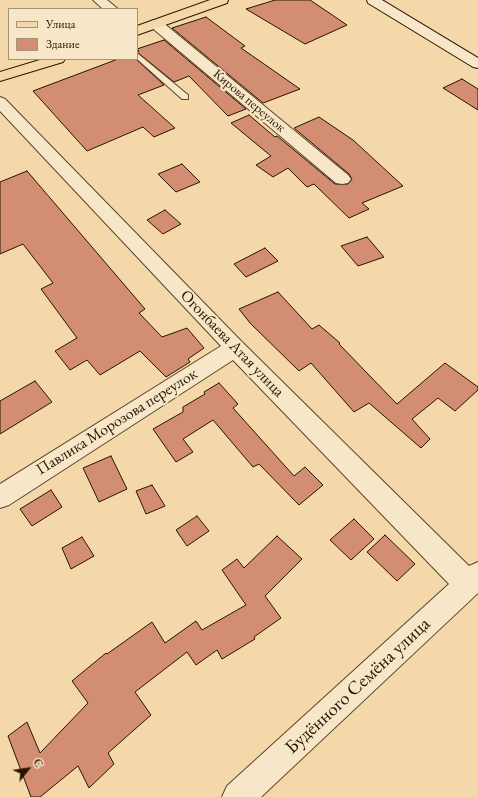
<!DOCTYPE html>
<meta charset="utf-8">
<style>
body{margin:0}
#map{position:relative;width:478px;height:797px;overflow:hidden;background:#f5d8aa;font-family:"EB Garamond",serif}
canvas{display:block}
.legend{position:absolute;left:8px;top:8px;width:130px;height:52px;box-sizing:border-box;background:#f8e6c8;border:1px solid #a49278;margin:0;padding:5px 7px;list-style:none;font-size:12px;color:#271500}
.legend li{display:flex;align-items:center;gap:8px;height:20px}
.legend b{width:20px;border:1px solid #a49278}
.north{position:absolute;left:8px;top:749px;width:40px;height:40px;-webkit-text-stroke:3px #f8e6c8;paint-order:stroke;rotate:60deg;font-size:11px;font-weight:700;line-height:16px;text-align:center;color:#271500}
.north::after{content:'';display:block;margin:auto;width:14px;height:18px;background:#271500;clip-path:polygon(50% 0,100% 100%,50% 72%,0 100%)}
</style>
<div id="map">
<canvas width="478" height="797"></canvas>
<ul class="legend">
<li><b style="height:5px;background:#f5d8aa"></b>Улица</li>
<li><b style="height:11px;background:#d38d73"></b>Здание</li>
</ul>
<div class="north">С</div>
</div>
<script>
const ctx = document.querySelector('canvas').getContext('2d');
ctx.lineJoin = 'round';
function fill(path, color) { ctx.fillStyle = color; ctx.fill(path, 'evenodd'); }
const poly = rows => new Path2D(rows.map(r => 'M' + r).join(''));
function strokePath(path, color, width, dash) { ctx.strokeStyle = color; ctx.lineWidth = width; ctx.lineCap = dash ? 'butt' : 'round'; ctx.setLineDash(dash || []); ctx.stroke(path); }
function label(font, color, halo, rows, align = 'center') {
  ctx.font = font + ' "EB Garamond",serif'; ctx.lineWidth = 4; ctx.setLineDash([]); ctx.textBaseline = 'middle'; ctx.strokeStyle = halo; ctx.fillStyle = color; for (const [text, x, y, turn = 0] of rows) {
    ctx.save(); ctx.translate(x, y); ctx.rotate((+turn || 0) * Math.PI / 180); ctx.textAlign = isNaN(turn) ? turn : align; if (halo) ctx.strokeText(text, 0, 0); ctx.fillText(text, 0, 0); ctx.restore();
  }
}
const building = poly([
 [275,0,310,0,347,25,305,44,246,9,275,0],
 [206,17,245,46,241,48,300,89,263,103,172,28,206,17],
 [164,40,246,109,228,116,189,76,174,82,137,52,139,51,137,49,164,40],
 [118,59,136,59,164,85,138,95,175,128,154,137,143,127,87,151,33,91,118,59],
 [462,79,478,89,478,110,443,88,462,79],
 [249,115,275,137,277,136,335,184,348,184,352,179,349,174,294,128,319,117,353,140,403,186,362,203,369,209,349,218,314,184,307,187,288,168,273,177,256,165,271,156,231,123,249,115],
 [182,164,200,182,176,192,158,174,182,164],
 [27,171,145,309,139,313,162,337,187,328,204,348,188,359,190,362,166,377,140,351,100,375,87,360,70,370,55,351,77,338,41,289,53,283,23,244,0,254,0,182,27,171],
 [165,210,181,224,163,234,147,220,165,210],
 [367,237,384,257,358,266,341,246,367,237],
 [265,248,278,261,246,277,234,264,265,248],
 [278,292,312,329,319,325,340,343,339,344,397,404,445,363,478,387,478,390,455,411,438,398,412,419,430,439,421,448,369,403,354,412,311,363,299,371,250,323,239,309,278,292],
 [35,381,52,402,0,434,0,401,35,381],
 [219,383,238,404,233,408,294,476,305,467,323,485,299,505,259,464,253,467,213,420,183,439,193,452,176,462,153,429,183,412,183,407,205,394,204,392,219,383],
 [111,456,127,489,99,502,83,468,111,456],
 [152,485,165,506,146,514,136,491,152,485],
 [51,490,62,507,32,526,20,509,51,490],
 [197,516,209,531,187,546,176,530,197,516],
 [354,519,374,539,351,560,330,540,354,519],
 [385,535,415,564,397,581,367,552,385,535],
 [277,536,302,559,265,596,281,618,254,637,255,639,222,659,217,650,196,665,187,652,135,692,151,715,108,753,114,764,89,788,78,766,40,797,31,797,8,736,27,722,40,753,88,703,72,681,106,653,107,654,152,622,165,643,196,621,202,630,246,605,222,570,237,559,244,568,277,536],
 [82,537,94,556,71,569,62,548,82,537]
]);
fill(building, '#d38d73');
strokePath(building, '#271500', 1);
const lane = poly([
 [137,53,188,95,188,99,182,99,137,59,137,53]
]);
const street = poly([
 [93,0,107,0,118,9,103,9,93,0],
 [156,20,161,21,348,175,351,179,348,183,342,184,336,183,151,27,149,24,151,21,156,20],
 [0,97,5,99,242,342,469,566,478,562,478,593,261,797,222,797,227,786,449,584,233,360,9,505,0,508,0,484,221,346,0,111,0,97]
]);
const secondary = poly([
 [367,0,382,0,478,58,478,68,473,67,368,3,367,0]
]);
const primary = poly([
 [210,0,228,0,227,3,137,35,137,26,210,0],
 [43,59,65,59,63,62,0,81,0,72,43,59]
]);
strokePath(lane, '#5a462a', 2);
strokePath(street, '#5a462a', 2);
strokePath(secondary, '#271500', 2);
strokePath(primary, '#271500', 2);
fill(lane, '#f8e6c8');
fill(street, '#f8e6c8');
fill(secondary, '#f8e6c8');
fill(primary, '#f5d8aa');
label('13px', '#271500', '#f8e6c8', [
 ["Кирова переулок",249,101,40]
]);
label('16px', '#271500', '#f8e6c8', [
 ["Огонбаева Атая улица",232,344,46],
 ["Павлика Морозова переулок",117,422,-32]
]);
label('19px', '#271500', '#f8e6c8', [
 ["Будённого Семёна улица",358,686,-43]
]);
</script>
